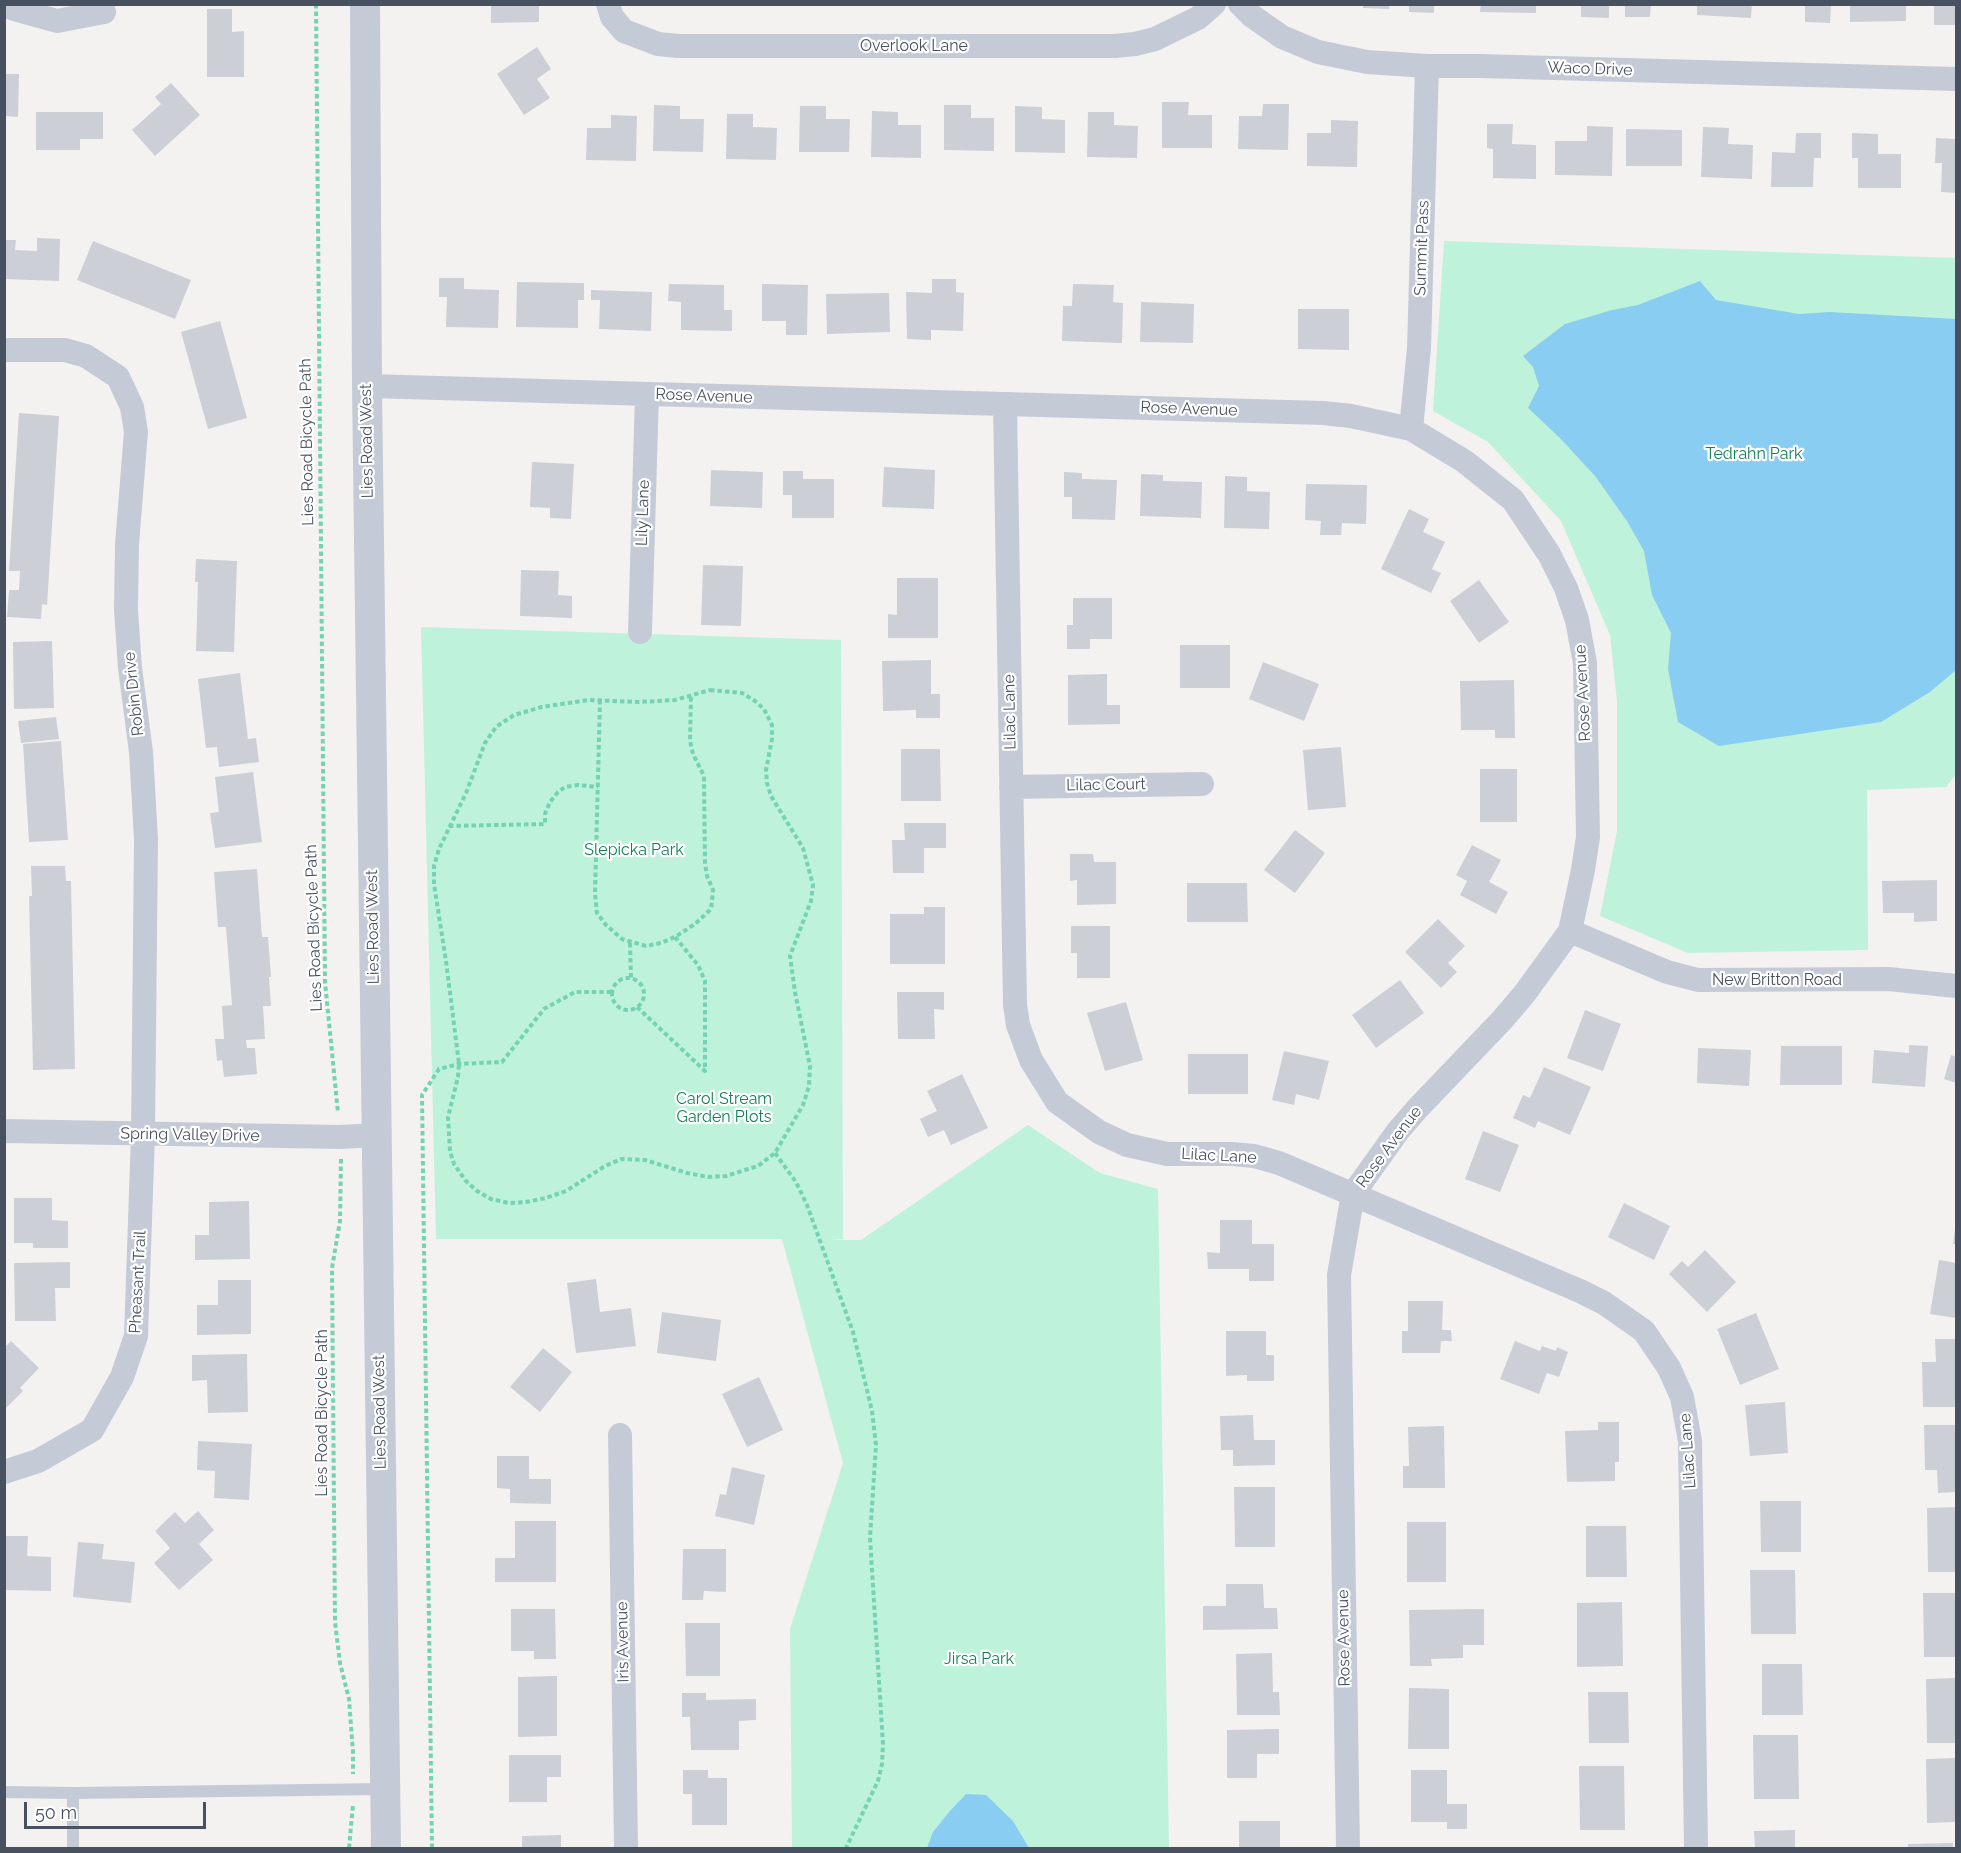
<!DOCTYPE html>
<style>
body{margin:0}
#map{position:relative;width:1961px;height:1853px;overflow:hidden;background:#f4f2f1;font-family:Raleway,sans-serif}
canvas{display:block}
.frame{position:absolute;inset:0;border:6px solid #485160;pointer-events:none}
.scale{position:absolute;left:24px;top:1802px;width:182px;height:27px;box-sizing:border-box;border:3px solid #485160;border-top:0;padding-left:8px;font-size:18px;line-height:21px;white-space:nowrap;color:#485160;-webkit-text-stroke:4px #fff;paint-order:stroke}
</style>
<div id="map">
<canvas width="1961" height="1853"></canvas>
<div class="frame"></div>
<div class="scale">50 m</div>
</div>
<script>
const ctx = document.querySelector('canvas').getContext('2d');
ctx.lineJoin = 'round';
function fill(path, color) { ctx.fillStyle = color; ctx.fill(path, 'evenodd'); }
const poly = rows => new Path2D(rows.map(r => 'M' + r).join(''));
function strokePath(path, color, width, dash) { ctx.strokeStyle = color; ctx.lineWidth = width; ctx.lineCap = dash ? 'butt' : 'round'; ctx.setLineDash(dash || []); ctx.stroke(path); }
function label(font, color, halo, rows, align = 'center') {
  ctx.font = font + ' Raleway,sans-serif'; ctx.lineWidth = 4.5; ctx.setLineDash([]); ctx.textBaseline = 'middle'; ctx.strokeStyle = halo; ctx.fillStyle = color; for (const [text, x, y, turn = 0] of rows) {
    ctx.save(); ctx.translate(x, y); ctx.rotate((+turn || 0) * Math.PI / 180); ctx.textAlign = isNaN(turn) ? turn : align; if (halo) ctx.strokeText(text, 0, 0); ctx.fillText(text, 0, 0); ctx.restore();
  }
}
fill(poly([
 [1444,241,1956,258,1956,774,1946,787,1867,790,1868,950,1688,953,1600,916,1617,831,1617,702,1610,635,1561,521,1488,442,1433,411],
 [421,627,841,640,843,1239,829,1240,861,1240,1028,1125,1100,1173,1158,1189,1169,1848,792,1848,790,1629,843,1463,782,1239,436,1239]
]), '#bff2da');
fill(poly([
 [1700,281,1716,300,1799,314,1829,312,1956,319,1956,670,1930,692,1881,722,1719,746,1678,722,1668,669,1671,633,1652,595,1644,551,1627,521,1595,476,1560,438,1528,408,1539,386,1533,367,1523,356,1565,324,1612,310,1638,305],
 [966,1794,986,1795,1013,1821,1029,1848,927,1848,933,1832,950,1811]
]), '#89cdf2');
fill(poly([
 [491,4,539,4,539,22,491,23],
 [1363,4,1390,4,1389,9,1363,8],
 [1409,4,1434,4,1434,13,1409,12],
 [1481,4,1536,4,1536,13,1480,12],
 [1581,4,1609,4,1609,18,1581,17],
 [1625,4,1651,4,1650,17,1625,17],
 [1697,4,1752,4,1751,18,1697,15],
 [1805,4,1831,4,1830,23,1805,22],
 [1850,4,1906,4,1906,21,1850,22],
 [1934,4,1956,4,1956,25,1934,25],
 [207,9,232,9,232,32,244,31,244,77,207,77],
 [537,47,551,69,537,79,550,98,524,115,497,74],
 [5,74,19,74,18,117,5,116],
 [171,83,200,115,155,156,132,130,161,104,155,97],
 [1162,102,1189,102,1188,115,1212,115,1212,148,1162,148],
 [1263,104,1289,104,1288,150,1238,149,1239,116,1262,116],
 [654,105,680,106,680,119,704,119,703,152,653,151],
 [944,105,971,105,971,118,994,118,994,151,944,150],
 [800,106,826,106,826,119,850,119,849,152,799,152],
 [1015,106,1042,107,1042,119,1065,120,1065,153,1015,152],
 [872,111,898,112,898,125,921,125,921,158,871,157],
 [36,112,103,112,103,139,80,139,80,150,36,150],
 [1088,112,1114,112,1114,125,1138,126,1137,158,1087,157],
 [727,114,753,114,753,127,777,128,776,160,726,159],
 [611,115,637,116,636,161,586,160,587,128,611,128],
 [1331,120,1358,121,1357,167,1307,166,1307,133,1331,133],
 [1487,124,1513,124,1512,144,1536,145,1536,179,1493,178,1493,149,1487,148],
 [1587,126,1613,127,1612,176,1555,175,1555,141,1587,141],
 [1703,127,1729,128,1728,144,1753,145,1752,179,1701,177],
 [1626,129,1682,130,1682,166,1626,166],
 [1796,133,1821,133,1821,158,1814,158,1813,187,1771,187,1772,152,1795,153],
 [1852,133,1878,134,1878,154,1901,154,1901,188,1858,188,1858,158,1852,158],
 [1936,138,1956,139,1956,193,1941,192,1942,163,1935,163],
 [37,238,60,239,59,281,4,279,4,240,16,240,15,250,37,251],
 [93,241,191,280,175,319,77,280],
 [439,278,464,278,464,289,499,290,498,328,446,327,447,297,439,297],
 [932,279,956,279,956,292,964,293,963,331,931,330,931,340,907,339,906,292,932,293],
 [517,282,584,283,584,300,578,300,578,328,516,327],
 [669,284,724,285,724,310,732,310,732,331,681,330,681,302,668,301],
 [762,284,808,285,807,335,786,335,786,321,762,321],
 [1073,284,1114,285,1113,302,1123,303,1122,343,1062,341,1063,306,1072,306],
 [591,290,652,292,651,331,599,329,600,300,591,300],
 [889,293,890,332,827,334,826,294],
 [1141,302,1194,304,1193,343,1140,342],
 [1298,309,1349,309,1349,350,1298,349],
 [220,321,247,418,208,429,181,332],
 [19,413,59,416,47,605,42,604,41,619,7,617,9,590,19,590,20,571,9,571],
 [532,462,574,464,571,519,550,518,550,508,530,507],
 [884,467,935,470,934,509,882,507],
 [711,470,763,472,762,508,710,506],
 [783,471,803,471,803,479,834,479,834,518,792,518,792,495,783,495],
 [1064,472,1082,473,1082,479,1117,480,1115,520,1072,519,1072,497,1064,497],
 [1141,474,1163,475,1163,481,1202,482,1201,518,1140,516],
 [1225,476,1247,477,1247,491,1270,492,1269,529,1224,528],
 [1306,484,1367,485,1366,524,1342,523,1341,535,1320,535,1321,521,1305,520],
 [1409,509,1429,519,1423,532,1445,542,1432,569,1441,573,1431,593,1381,569],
 [196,559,237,561,234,652,196,651,198,582,195,582],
 [703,565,743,566,741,626,701,625],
 [521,570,559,571,558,595,572,596,572,618,520,616],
 [897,578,938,578,938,638,888,638,888,614,897,615],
 [1479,580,1509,622,1479,643,1450,601],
 [1073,598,1112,598,1112,639,1090,639,1090,649,1067,649,1067,625,1073,625],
 [52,641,54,708,14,709,13,642],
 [1180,645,1230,645,1230,688,1180,688],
 [931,660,931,694,940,694,940,718,916,718,916,710,883,711,882,661],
 [1263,662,1319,684,1304,721,1249,699],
 [240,673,248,739,256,738,259,762,219,767,217,747,206,748,198,679],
 [1107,674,1107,705,1120,705,1120,724,1068,725,1068,675],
 [1514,680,1515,738,1495,738,1495,730,1461,730,1460,681],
 [56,717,59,739,21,743,18,721],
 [61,741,68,840,29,842,23,744],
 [1341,747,1346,807,1308,810,1303,750],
 [901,749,940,749,941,801,901,801],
 [1480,769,1517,769,1517,822,1480,822],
 [253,772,262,842,215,848,210,813,219,812,215,777],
 [904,823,946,823,946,848,924,848,924,873,893,873,892,840,905,840],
 [1295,830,1325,853,1295,893,1264,870],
 [1472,845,1501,860,1489,882,1508,892,1496,914,1460,895,1467,881,1456,875],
 [1070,854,1093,854,1094,862,1116,862,1116,904,1077,905,1077,880,1070,881],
 [31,866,65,866,66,881,71,881,75,1069,33,1070,29,896,32,896],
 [257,869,262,937,268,937,271,977,269,977,271,1006,263,1006,265,1039,246,1040,247,1048,255,1048,257,1074,224,1077,222,1060,217,1061,215,1039,224,1039,222,1006,232,1005,226,927,218,927,214,872],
 [1937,880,1937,921,1914,922,1914,913,1883,913,1882,881],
 [1187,883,1247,883,1248,922,1187,922],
 [924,907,945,907,945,964,890,964,890,914,924,914],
 [1438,919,1465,946,1448,963,1457,972,1441,988,1405,952],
 [1071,926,1110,926,1110,978,1077,978,1077,953,1071,953],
 [1400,980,1424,1013,1376,1048,1352,1015],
 [897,992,944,992,944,1010,934,1009,935,1039,898,1039],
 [1126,1002,1143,1060,1105,1071,1087,1013],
 [1585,1010,1621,1024,1603,1071,1567,1058],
 [1909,1045,1928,1046,1925,1087,1872,1083,1874,1050,1909,1053],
 [1781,1046,1842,1046,1842,1085,1780,1085],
 [1698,1048,1751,1050,1749,1086,1697,1083],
 [1284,1051,1329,1061,1319,1100,1296,1094,1294,1105,1272,1100],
 [1188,1054,1248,1054,1248,1094,1188,1094],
 [1951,1055,1956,1057,1956,1083,1944,1079],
 [1544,1067,1591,1087,1570,1135,1538,1121,1535,1128,1513,1118,1523,1095,1530,1098],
 [962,1074,988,1128,951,1145,944,1130,928,1137,920,1119,937,1111,927,1091],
 [1483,1131,1519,1145,1500,1192,1465,1179],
 [14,1198,52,1198,52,1220,68,1221,68,1248,33,1248,33,1243,14,1243],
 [249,1201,250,1259,195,1260,195,1235,209,1235,209,1202],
 [1624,1203,1670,1226,1654,1260,1608,1237],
 [1220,1220,1252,1220,1252,1244,1274,1244,1274,1281,1249,1281,1249,1269,1208,1269,1207,1252,1220,1253],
 [1955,1229,1956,1229,1956,1244,1953,1244],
 [1705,1250,1736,1282,1707,1312,1669,1274,1682,1261,1688,1267],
 [1939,1260,1956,1263,1956,1318,1930,1314],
 [70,1262,70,1288,55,1288,56,1321,15,1321,14,1263],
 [596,1279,600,1312,631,1308,636,1346,576,1353,567,1283],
 [218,1280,251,1280,251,1334,197,1335,197,1305,218,1305],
 [1408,1301,1443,1301,1442,1330,1451,1330,1452,1341,1441,1341,1440,1353,1402,1353,1402,1331,1408,1331],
 [662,1312,721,1320,716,1361,657,1353],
 [1756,1313,1779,1369,1740,1385,1717,1329],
 [1226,1331,1266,1331,1266,1355,1274,1355,1274,1381,1247,1381,1247,1375,1226,1376],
 [1935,1339,1956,1339,1956,1407,1923,1407,1922,1362,1936,1362],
 [11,1341,39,1368,20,1388,23,1391,4,1410,4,1348],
 [1515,1341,1540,1351,1542,1346,1556,1351,1557,1347,1568,1352,1559,1377,1547,1373,1539,1394,1500,1379],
 [543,1348,572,1372,540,1412,510,1387],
 [247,1354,248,1412,208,1413,207,1380,192,1381,192,1355],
 [759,1377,783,1430,747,1447,722,1394],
 [1785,1402,1788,1453,1750,1456,1745,1405],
 [1253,1415,1254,1440,1275,1440,1275,1465,1233,1466,1233,1450,1221,1450,1220,1416],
 [1598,1422,1619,1422,1619,1462,1615,1462,1615,1481,1567,1482,1565,1431,1598,1430],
 [1924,1425,1956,1425,1956,1492,1938,1493,1937,1470,1925,1470],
 [1444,1426,1445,1488,1403,1488,1403,1466,1409,1466,1408,1427],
 [198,1441,252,1444,249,1500,214,1498,215,1471,197,1470],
 [497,1456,529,1456,529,1479,551,1479,551,1504,510,1503,510,1489,497,1488],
 [732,1467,765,1475,754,1525,715,1516,720,1494,726,1495],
 [1234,1487,1275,1487,1275,1547,1235,1547],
 [1760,1501,1801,1501,1801,1552,1761,1552],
 [1956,1507,1956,1572,1928,1572,1927,1508],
 [198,1511,214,1530,199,1544,213,1560,179,1590,154,1563,170,1548,155,1531,175,1512,185,1523],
 [515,1521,556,1521,556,1582,495,1582,495,1558,515,1558],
 [1407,1522,1446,1522,1446,1582,1407,1582],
 [1586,1526,1626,1526,1627,1577,1586,1577],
 [4,1536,28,1536,27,1556,51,1557,51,1591,5,1590],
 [78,1542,104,1544,102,1559,135,1562,131,1603,73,1597],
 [683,1549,726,1549,726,1592,704,1591,703,1600,682,1600],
 [1750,1570,1795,1570,1796,1634,1751,1634],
 [1226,1584,1263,1584,1264,1608,1277,1608,1278,1629,1203,1630,1203,1606,1226,1606],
 [1923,1593,1956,1593,1956,1657,1924,1657],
 [1622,1602,1623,1666,1577,1667,1577,1603],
 [511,1609,555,1609,556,1659,534,1659,534,1651,511,1651],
 [1484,1609,1484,1645,1463,1645,1463,1658,1431,1659,1432,1666,1410,1666,1409,1610],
 [685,1623,720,1623,720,1676,686,1676],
 [1272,1653,1273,1692,1279,1692,1280,1715,1237,1715,1236,1654],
 [1762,1664,1802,1664,1803,1715,1762,1715],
 [557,1676,557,1736,518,1737,518,1677],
 [1956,1678,1956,1743,1927,1743,1926,1679],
 [1409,1688,1449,1689,1449,1749,1408,1749],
 [1588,1692,1628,1692,1629,1743,1589,1743],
 [682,1693,706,1693,706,1700,756,1699,756,1720,739,1721,739,1750,691,1750,690,1717,682,1717],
 [1279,1729,1279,1754,1257,1754,1257,1778,1227,1778,1227,1730],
 [1753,1735,1798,1735,1799,1799,1754,1799],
 [509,1755,561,1755,561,1777,547,1777,547,1802,509,1802],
 [1956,1758,1956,1822,1927,1823,1926,1759],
 [1579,1766,1624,1766,1625,1830,1580,1830],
 [683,1770,708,1770,708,1778,727,1778,727,1825,692,1825,692,1794,683,1794],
 [1411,1770,1447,1770,1447,1804,1467,1804,1467,1829,1447,1829,1447,1822,1411,1822],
 [1239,1821,1280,1821,1280,1848,1239,1848],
 [1795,1830,1795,1848,1755,1848,1754,1831],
 [561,1835,561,1848,522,1848,522,1836],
 [1953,1843,1953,1848,1908,1848,1908,1844]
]), '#cdcfd7');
strokePath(poly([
 [316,4,325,982,338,1113],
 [710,690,742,693,755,701,764,709,772,725,772,739,766,770,767,783,771,796,803,848,813,885,811,901,790,956,795,992,810,1066,809,1086,803,1105,775,1153,758,1166,745,1170,726,1176,708,1177,687,1173,645,1160,621,1159,605,1166,566,1191,546,1198,526,1202,509,1203,491,1199,477,1191,465,1180,454,1164,450,1151,448,1117,458,1077,459,1064,446,961,434,884,434,866,439,849,466,793,485,743,496,727,514,715,542,707,588,700,639,702,675,700,710,690],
 [600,700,595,894,597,913,606,925,622,939,646,946,661,943,675,937,695,924,711,909,712,901,713,890,707,876,705,863,704,776,693,754,690,741,691,695],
 [449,826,545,824,545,814,550,802,558,792,565,787,578,785,598,787],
 [630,943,631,978],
 '612 994a16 16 0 1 1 32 0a16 16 0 1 1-32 0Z',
 [637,1007,705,1071,705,981,698,965,675,937],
 [775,1153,796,1182,807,1205,853,1332,872,1411,876,1445,870,1538,883,1744,882,1764,878,1781,846,1848],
 [341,1159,340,1221,332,1268,335,1622,340,1663,349,1699,353,1752,353,1774],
 [349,1848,353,1805],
 [432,1848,422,1095,439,1069,459,1064,502,1062,544,1009,575,992,613,992]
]), '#74d3b2', 4, [4.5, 3]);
strokePath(poly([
 [4,1792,73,1793,384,1789],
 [73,1793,73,1848]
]), '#c4cbd7', 12);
strokePath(poly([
 [5,4,14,9,57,21,104,12],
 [608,4,612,17,624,31,658,44,678,46,1115,46,1135,44,1155,39,1198,18,1214,4],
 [1240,4,1252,16,1282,37,1318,52,1367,62,1427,66,1480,66,1956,79],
 [4,350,65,350,86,356,118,377,132,407,136,432,127,544,126,610,130,668,141,752,146,839,143,1134,136,1336,122,1377,92,1430,38,1461,4,1472],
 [367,386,1323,413,1351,416,1411,429,1464,461,1513,500,1549,554,1566,588,1577,620,1585,663,1588,837,1583,870,1570,931,1525,993,1503,1019,1417,1109,1398,1131,1353,1194,1339,1275,1348,1848],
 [1005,404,1015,1005,1018,1025,1031,1060,1057,1102,1099,1132,1127,1145,1167,1154,1232,1154,1254,1156,1279,1163,1580,1291,1604,1303,1644,1331,1669,1368,1682,1397,1690,1441,1696,1848],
 [1411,429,1419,348,1427,66],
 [640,632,647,394],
 [1011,787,1202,784],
 [1570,931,1667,972,1698,980,1888,979,1956,986],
 [4,1131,340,1137,376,1135],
 [620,1435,626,1848]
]), '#c4cbd7', 24);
strokePath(poly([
 [365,4,367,386,386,1848]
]), '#c4cbd7', 30);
label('16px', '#485160', '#fff', [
 ["Overlook Lane",914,46],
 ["Waco Drive",1590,69,2],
 ["Summit Pass",1422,248,-88],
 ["Rose Avenue",704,396,2],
 ["Rose Avenue",1189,409,2],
 ["Lies Road West",367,441,-91],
 ["Lies Road Bicycle Path",307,442,-91],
 ["Lily Lane",643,513,-88],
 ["Rose Avenue",1583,693,-93],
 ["Robin Drive",134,694,-96],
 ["Lilac Lane",1010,712,-91],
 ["Lilac Court",1106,785,-1],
 ["Lies Road West",373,927,-91],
 ["Lies Road Bicycle Path",314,928,-92],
 ["New Britton Road",1777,980],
 ["Spring Valley Drive",190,1135,1],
 ["Rose Avenue",1389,1147,-53],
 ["Lilac Lane",1219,1156,3],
 ["Pheasant Trail",138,1282,-87],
 ["Lies Road West",380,1412,-91],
 ["Lies Road Bicycle Path",322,1413,-90],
 ["Lilac Lane",1688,1451,-94],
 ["Rose Avenue",1344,1638,-91],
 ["Iris Avenue",623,1642,-91]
]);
label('16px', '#12825a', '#fff', [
 ["Tedrahn Park",1754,454],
 ["Slepicka Park",634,850],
 ["Carol Stream",724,1099],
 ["Garden Plots",724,1117],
 ["Jirsa Park",979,1659]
]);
</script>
